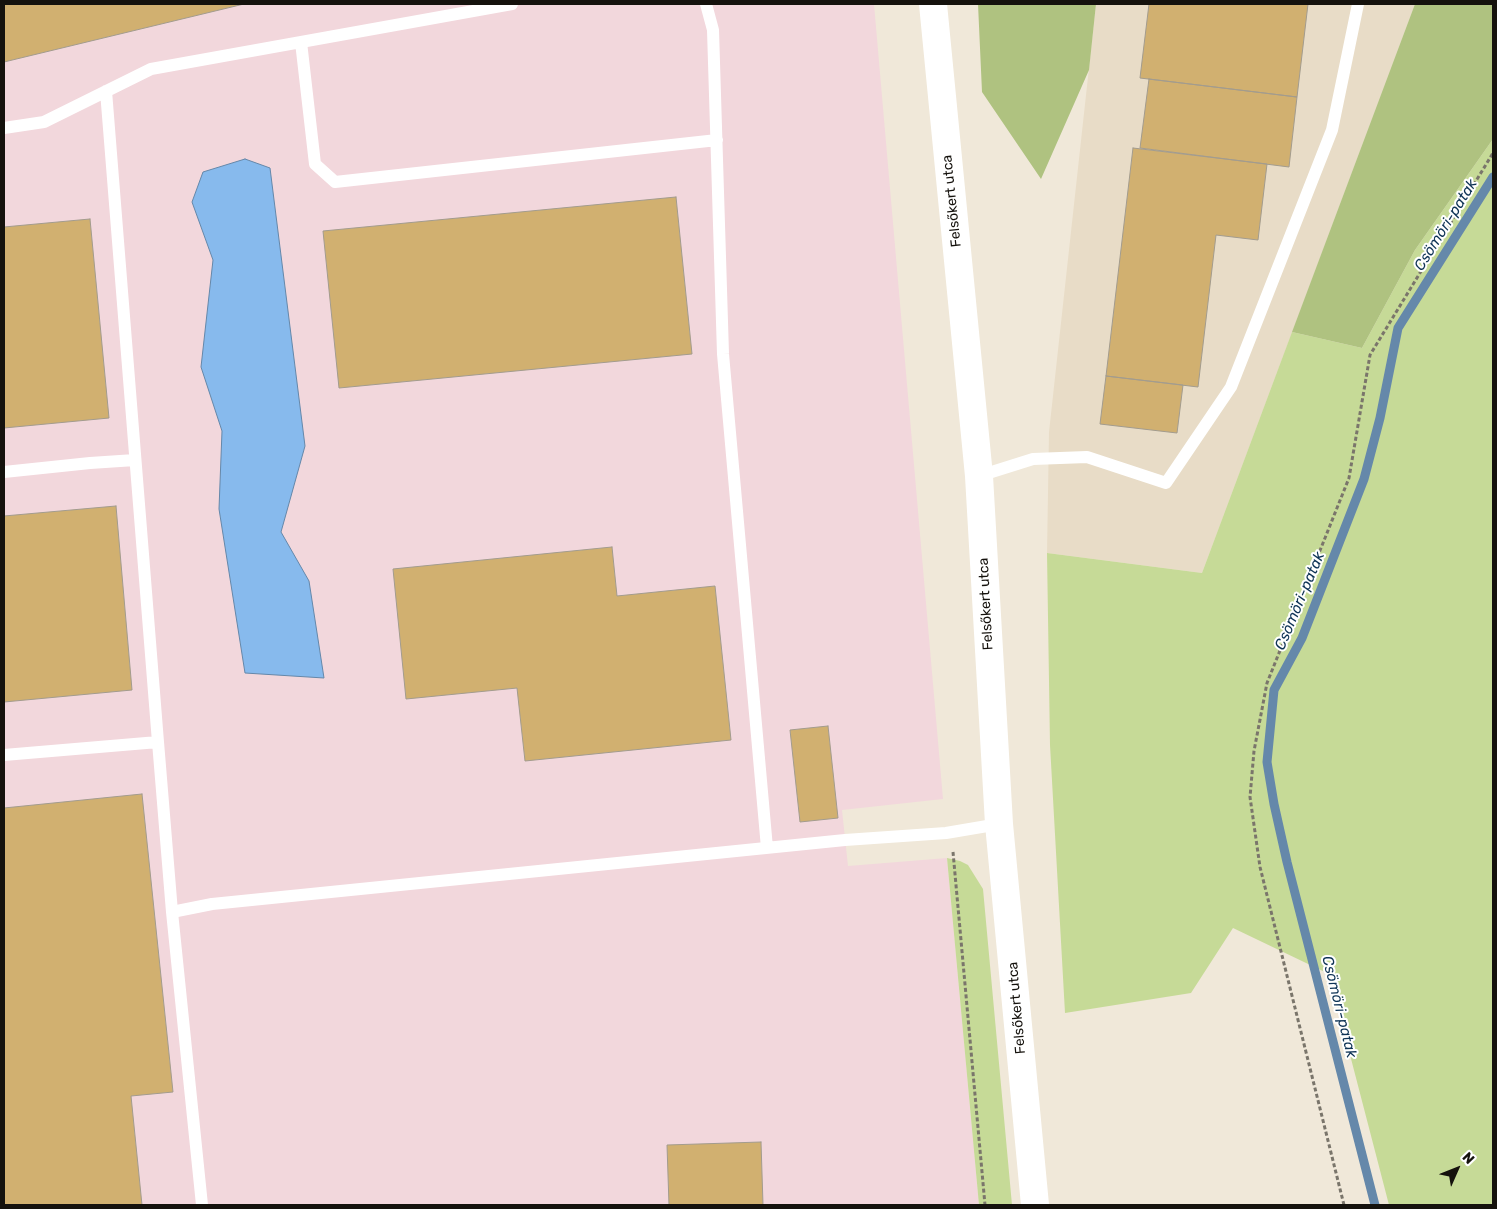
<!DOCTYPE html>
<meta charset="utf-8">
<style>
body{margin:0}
#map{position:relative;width:1497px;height:1209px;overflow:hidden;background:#f0e8d9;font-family:Rubik,sans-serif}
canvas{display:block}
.frame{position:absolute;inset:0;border:5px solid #15120d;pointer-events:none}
.north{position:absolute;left:1432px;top:1144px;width:50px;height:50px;-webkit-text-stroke:4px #fff;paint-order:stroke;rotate:46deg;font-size:14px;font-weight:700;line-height:20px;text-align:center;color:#15120d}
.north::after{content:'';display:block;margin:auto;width:18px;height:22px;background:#15120d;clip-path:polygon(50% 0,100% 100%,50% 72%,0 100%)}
</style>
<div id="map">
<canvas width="1497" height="1209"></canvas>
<div class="frame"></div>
<div class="north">N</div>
</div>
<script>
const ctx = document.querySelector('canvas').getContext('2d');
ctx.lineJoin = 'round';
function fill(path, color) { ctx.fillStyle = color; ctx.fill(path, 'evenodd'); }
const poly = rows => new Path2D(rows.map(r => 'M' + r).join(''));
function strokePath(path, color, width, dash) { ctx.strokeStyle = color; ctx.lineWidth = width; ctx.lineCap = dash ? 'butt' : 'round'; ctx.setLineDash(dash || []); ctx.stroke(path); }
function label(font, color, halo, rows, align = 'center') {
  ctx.font = font + ' Rubik,sans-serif'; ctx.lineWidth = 4; ctx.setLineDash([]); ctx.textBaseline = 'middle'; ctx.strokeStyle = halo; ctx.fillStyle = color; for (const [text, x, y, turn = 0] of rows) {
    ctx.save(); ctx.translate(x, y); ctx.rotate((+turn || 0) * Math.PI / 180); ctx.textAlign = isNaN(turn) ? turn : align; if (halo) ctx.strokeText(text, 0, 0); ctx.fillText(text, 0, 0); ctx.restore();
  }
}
fill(poly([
 [4,4,874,4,943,799,842,810,848,866,947,858,979,1205,4,1205]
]), '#f2d7dc');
fill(poly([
 [1096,4,1415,4,1202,573,1047,553,1049,432]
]), '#e8dcc7');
fill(poly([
 [1493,139,1493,1205,1389,1205,1329,974,1233,928,1191,993,1065,1013,1050,745,1047,553,1202,573,1292,332,1362,348,1415,250],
 [947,858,960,861,968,865,983,889,1012,1205,979,1205]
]), '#c6da97');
fill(poly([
 [978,4,1096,4,1089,70,1041,179,982,92],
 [1415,4,1493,4,1493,139,1415,250,1362,348,1292,332]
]), '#afc280');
const water = poly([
 [245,159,270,168,305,446,281,532,309,581,324,678,245,673,219,509,222,431,201,367,213,260,192,202,203,172,245,159]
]);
fill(water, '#87baed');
strokePath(water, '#6588aa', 1);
strokePath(poly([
 [1375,1205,1287,862,1274,804,1267,762,1274,690,1302,638,1364,479,1380,418,1398,328,1493,177]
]), '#6588aa', 9);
const building = poly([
 [4,4,244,4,4,62,4,4],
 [1149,4,1308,4,1297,97,1140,78,1149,4],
 [1149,79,1297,97,1289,167,1140,148,1149,79],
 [1133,148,1267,164,1258,240,1216,235,1198,387,1106,376,1133,148],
 [676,197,692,354,339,388,323,231,676,197],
 [90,219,109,418,4,428,4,227,90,219],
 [1106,376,1183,385,1177,433,1100,424,1106,376],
 [116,506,132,690,4,702,4,516,116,506],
 [612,547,617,596,715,586,731,740,525,761,517,688,406,699,393,569,612,547],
 [828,726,838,818,800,822,790,730,828,726],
 [142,794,173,1092,131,1096,142,1205,4,1205,4,808,142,794],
 [761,1142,763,1205,669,1205,667,1145,761,1142]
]);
fill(building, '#d1b070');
strokePath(building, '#a39c8e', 1);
strokePath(poly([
 [953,852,985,1205],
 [1344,1205,1260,867,1250,797,1254,751,1267,683,1349,478,1370,355,1493,153]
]), '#7a756b', 3, [4, 2.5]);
strokePath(poly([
 [706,4,713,30,723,354,767,848],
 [301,42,315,164,335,182,717,140],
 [106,91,158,742],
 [4,128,44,122,151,69,512,4],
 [4,472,90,463,135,460],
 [979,476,1033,459,1087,457,1166,483,1231,387,1332,130,1358,4],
 [4,755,158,742,172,912,202,1205],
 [172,912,212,904,845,840,946,833,999,824]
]), '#fff', 12);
strokePath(poly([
 [933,4,979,476,999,824,1035,1205]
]), '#fff', 28);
label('14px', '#15120d', '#fff', [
 ["Felsőkert utca",952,201,-96],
 ["Felsőkert utca",986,604,-93],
 ["Felsőkert utca",1017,1008,-95]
]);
label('italic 15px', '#0e3355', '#fff', [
 ["Csömöri-patak",1446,225,-58],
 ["Csömöri-patak",1300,601,-67],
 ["Csömöri-patak",1339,1007,76]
]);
</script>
